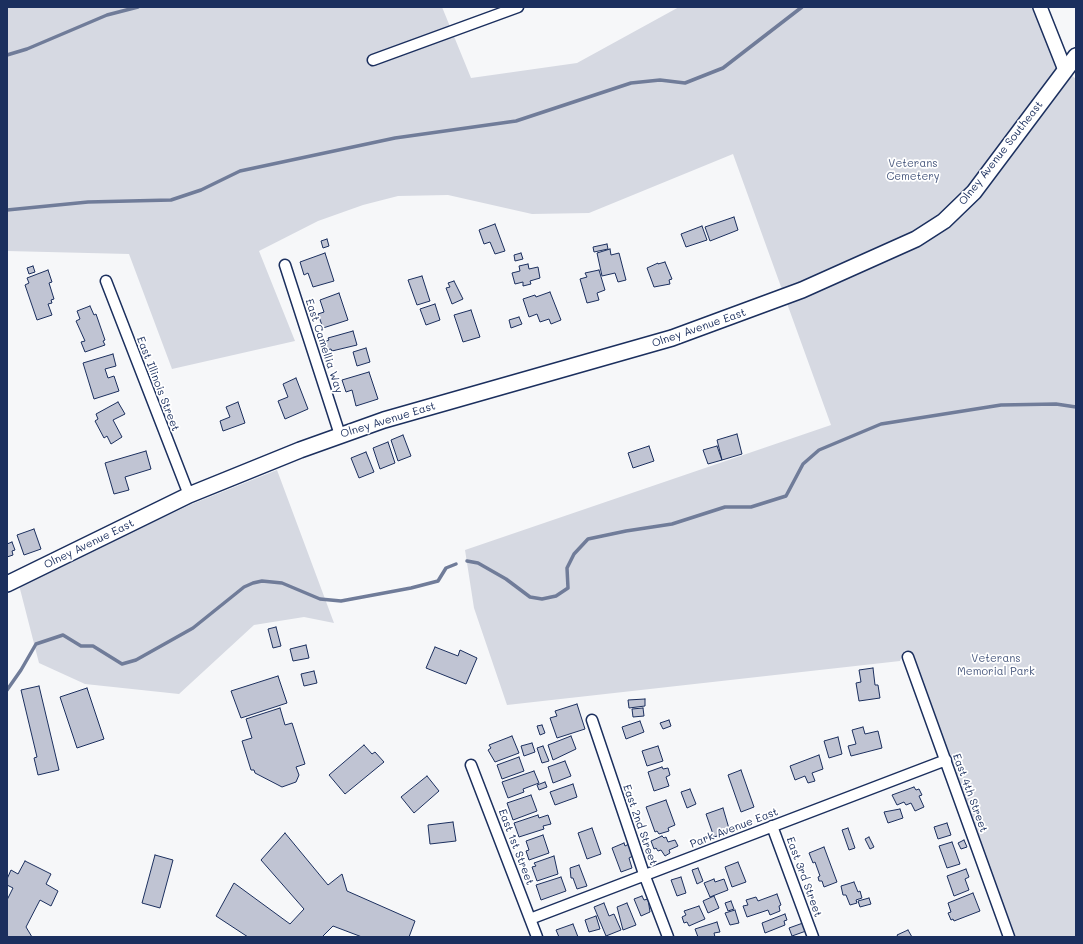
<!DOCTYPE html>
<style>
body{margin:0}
#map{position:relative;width:1083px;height:944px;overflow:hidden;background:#f6f7f9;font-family:Mali,sans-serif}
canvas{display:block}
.frame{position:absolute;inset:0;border:8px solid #1b2f5e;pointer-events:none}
</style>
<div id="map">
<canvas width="1083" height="944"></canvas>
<div class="frame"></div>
</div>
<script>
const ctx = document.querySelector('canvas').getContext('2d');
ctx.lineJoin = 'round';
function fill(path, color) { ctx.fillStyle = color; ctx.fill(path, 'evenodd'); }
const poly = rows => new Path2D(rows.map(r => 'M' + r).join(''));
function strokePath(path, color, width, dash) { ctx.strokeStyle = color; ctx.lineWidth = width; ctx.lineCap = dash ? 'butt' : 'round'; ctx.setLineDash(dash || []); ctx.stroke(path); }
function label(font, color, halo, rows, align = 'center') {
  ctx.font = font + ' Mali,sans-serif'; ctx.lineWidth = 3.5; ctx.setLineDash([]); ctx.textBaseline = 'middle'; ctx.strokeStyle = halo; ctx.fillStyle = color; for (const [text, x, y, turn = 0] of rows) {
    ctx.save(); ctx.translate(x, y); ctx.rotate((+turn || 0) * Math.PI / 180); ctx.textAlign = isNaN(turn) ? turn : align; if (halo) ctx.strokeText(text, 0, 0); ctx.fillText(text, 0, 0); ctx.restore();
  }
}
fill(poly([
 [7,7,442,7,471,78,577,63,679,7,1040,7,1065,70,1076,79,1076,937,1009,937,905,650,900,661,507,705,474,608,465,550,831,425,733,154,589,213,532,214,448,195,398,196,363,205,318,221,259,251,295,341,172,369,129,254,7,251],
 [277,470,334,623,304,617,254,625,179,694,85,684,39,663,19,585,192,504]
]), '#d6d9e2');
strokePath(poly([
 [7,55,27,49,107,15,138,7],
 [7,210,88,202,171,200,201,190,240,171,395,138,516,121,631,83,660,80,685,83,723,68,802,7],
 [467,561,478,563,506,579,530,597,542,599,556,596,568,588,567,568,574,554,588,539,626,531,672,524,725,507,751,507,786,496,803,464,819,450,881,424,1001,405,1056,404,1076,407],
 [7,690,21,670,36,644,63,635,81,646,93,646,122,664,136,660,193,628,244,587,253,583,262,581,282,583,320,599,341,601,411,588,438,581,446,568,456,564]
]), '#707c99', 3.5);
const building = poly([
 [734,217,738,230,710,241,705,227,734,217],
 [495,224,505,251,495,254,490,242,484,244,479,230,495,224],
 [702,226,707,240,686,247,681,234,702,226],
 [327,239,329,246,323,248,321,241,327,239],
 [607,244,608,249,594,252,593,247,607,244],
 [610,249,611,255,619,253,626,280,618,282,615,273,602,276,597,253,610,249],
 [325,253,334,281,313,287,308,273,304,275,300,262,325,253],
 [521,253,523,259,515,261,514,255,521,253],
 [665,262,672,279,669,280,670,284,654,287,647,268,658,263,658,264,665,262],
 [528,264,529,269,538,267,540,278,530,281,531,284,523,286,523,282,515,284,512,273,520,271,519,266,528,264],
 [33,266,35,272,29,274,27,268,33,266],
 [48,270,52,282,49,283,54,299,51,300,52,303,48,304,52,315,37,320,25,285,29,283,27,278,48,270],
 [599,270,605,290,597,293,599,300,587,303,580,279,587,277,585,273,599,270],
 [422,276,430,301,417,305,408,280,422,276],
 [454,281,463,299,452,304,446,288,450,287,448,283,454,281],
 [550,292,561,320,551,324,549,319,540,322,537,314,529,317,523,299,535,295,536,297,550,292],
 [339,293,348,320,323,328,318,314,324,312,320,300,339,293],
 [435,304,440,320,426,325,420,309,435,304],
 [90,306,94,315,96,314,105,340,103,341,105,345,85,352,81,342,85,341,76,321,80,319,77,311,90,306],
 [471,310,480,337,463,342,454,315,471,310],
 [519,317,522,324,511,328,509,320,519,317],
 [353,331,357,345,332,351,331,349,326,350,324,342,329,340,328,338,353,331],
 [366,348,370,362,357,366,353,352,366,348],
 [113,354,116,366,105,369,108,378,114,376,119,391,94,399,83,363,113,354],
 [369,372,378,399,356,406,352,390,346,392,342,380,369,372],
 [296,378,308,409,285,419,278,401,288,397,283,384,296,378],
 [118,402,125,414,113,420,122,437,111,444,107,436,104,438,95,421,98,419,96,414,118,402],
 [238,402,245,423,223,431,220,421,230,417,226,407,238,402],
 [737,434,742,454,722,460,717,440,737,434],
 [403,435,411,456,398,461,391,440,403,435],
 [388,442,395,463,380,469,373,448,388,442],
 [649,446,654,461,633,468,628,453,649,446],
 [717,446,722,460,708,464,703,450,717,446],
 [146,451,151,469,125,477,129,490,114,494,105,463,146,451],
 [366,452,374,472,359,478,351,458,366,452],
 [34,529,41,549,24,555,17,535,34,529],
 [12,542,15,550,12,551,13,555,7,557,7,544,12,542],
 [276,627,281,646,273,648,268,629,276,627],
 [306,645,309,658,293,661,290,649,306,645],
 [435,647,458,656,460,650,477,658,466,684,426,668,435,647],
 [873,668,875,685,878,685,880,698,859,701,856,683,861,682,859,670,873,668],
 [314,671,317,683,304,686,301,674,314,671],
 [278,676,287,703,241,718,231,691,278,676],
 [39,686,59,770,38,775,34,758,37,757,21,690,39,686],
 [87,688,104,739,77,748,60,697,87,688],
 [645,699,645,706,629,708,628,700,645,699],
 [577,704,585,729,557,738,550,718,557,716,555,711,577,704],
 [280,708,285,725,292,723,305,764,296,767,299,775,296,782,282,787,255,773,254,770,251,770,242,741,252,738,246,719,280,708],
 [643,708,644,716,633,717,632,709,643,708],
 [669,720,671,726,663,729,660,723,669,720],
 [640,721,644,732,626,739,622,727,640,721],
 [542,725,545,733,540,735,537,726,542,725],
 [863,727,865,734,878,731,882,748,851,756,848,746,856,744,852,730,863,727],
 [512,736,519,753,495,762,488,750,491,748,489,745,512,736],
 [571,736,576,749,553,760,548,745,571,736],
 [838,737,842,754,829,758,824,741,838,737],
 [532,743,535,752,524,756,521,746,532,743],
 [364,745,372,754,375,752,384,762,345,794,329,775,364,745],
 [543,746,549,761,542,763,537,748,543,746],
 [658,746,663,761,647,766,642,751,658,746],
 [819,755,823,769,812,773,815,781,808,783,805,776,795,780,790,766,819,755],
 [519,757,524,771,502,779,497,765,519,757],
 [565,761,571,776,553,783,548,767,565,761],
 [662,767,663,769,668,768,670,775,666,777,669,786,654,791,648,772,662,767],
 [741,770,754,807,741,812,728,775,741,770],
 [534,771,539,783,523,789,524,792,508,798,502,782,534,771],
 [427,776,439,791,414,813,401,797,427,776],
 [545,782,547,787,539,790,537,785,545,782],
 [573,784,577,797,555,805,550,792,573,784],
 [914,787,916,790,919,789,922,795,919,796,924,807,915,811,911,803,906,805,904,802,897,805,892,795,914,787],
 [690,789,696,804,687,808,681,792,690,789],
 [531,795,537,811,513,820,507,803,531,795],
 [666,800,675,825,668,828,669,831,659,834,657,831,655,832,646,807,666,800],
 [723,808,730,832,714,837,706,814,723,808],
 [900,809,903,818,888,823,884,812,900,809],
 [538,815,539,818,548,815,551,824,543,826,544,829,519,837,514,823,538,815],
 [453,822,456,841,430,844,428,825,453,822],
 [947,823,951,835,938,839,934,827,947,823],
 [592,828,601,854,587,859,578,833,592,828],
 [848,828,855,848,849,850,842,830,848,828],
 [285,833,328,885,342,874,347,891,415,921,409,937,362,937,333,926,322,937,248,937,216,916,234,883,290,924,304,909,261,860,285,833],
 [543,835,549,853,529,860,526,851,529,850,526,841,543,835],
 [662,836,664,838,666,837,668,842,675,840,678,846,669,850,670,853,665,856,661,850,658,851,656,848,654,849,651,841,662,836],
 [869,837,874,847,870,849,865,839,869,837],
 [964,840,967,847,961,849,958,843,964,840],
 [952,842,960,864,947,868,939,846,952,842],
 [624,843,625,846,629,844,633,856,629,858,632,868,621,872,612,848,624,843],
 [824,847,837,882,824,887,822,881,819,881,818,877,820,876,815,862,813,863,809,853,824,847],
 [155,855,173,860,160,908,142,903,155,855],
 [554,856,558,874,537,881,532,867,536,866,534,863,554,856],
 [25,861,51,874,46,884,58,891,51,906,40,900,26,927,32,937,7,937,7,900,13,888,7,885,7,879,11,870,18,874,25,861],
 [738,862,746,882,732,887,725,867,738,862],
 [579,865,587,886,577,889,573,878,571,878,570,868,579,865],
 [698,868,703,881,697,884,692,870,698,868],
 [966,869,969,877,965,879,969,890,954,896,947,876,966,869],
 [561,877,566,891,541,900,536,885,561,877],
 [681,877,686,893,677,896,671,880,681,877],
 [714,879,715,882,724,879,728,890,710,897,704,883,714,879],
 [854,882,858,892,860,891,862,898,856,900,857,903,850,905,846,895,843,895,841,886,854,882],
 [973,893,980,911,954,921,953,919,951,920,948,913,951,912,948,903,973,893],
 [777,894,781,905,779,906,780,911,770,915,768,910,747,917,743,906,748,905,746,900,756,897,758,901,777,894],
 [642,896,644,900,648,899,650,912,641,916,634,899,642,896],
 [714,896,719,908,708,913,703,901,714,896],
 [869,898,871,904,860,907,858,901,869,898],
 [731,901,734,909,728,911,725,903,731,901],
 [604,903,609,916,614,914,621,930,606,936,594,907,604,903],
 [627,903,636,925,623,930,617,907,627,903],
 [699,906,705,919,689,926,687,922,684,923,682,917,686,915,684,911,699,906],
 [735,910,739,923,730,925,725,913,735,910],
 [785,914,787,920,784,921,785,925,765,933,762,923,785,914],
 [596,916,600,929,589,932,585,920,596,916],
 [717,922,720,932,714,933,715,937,698,937,695,929,717,922],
 [803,923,806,931,792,936,789,928,803,923],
 [573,924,578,937,559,937,556,930,573,924],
 [908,930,912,937,898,937,897,935,908,930]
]);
fill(building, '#c0c4d3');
strokePath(building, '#1b2f5e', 1);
const minor = poly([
 [373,60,518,7],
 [285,265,340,435],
 [106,281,189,495],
 [908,657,1009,937],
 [592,720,644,874,668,937],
 [471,765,537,937],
 [772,826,813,937],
 [530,919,946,760]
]);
const tertiary = poly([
 [1040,7,1065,70]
]);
const secondary = poly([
 [7,584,189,495,300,450,384,420,672,338,802,290,916,239,944,221,974,192,1076,56]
]);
strokePath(minor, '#1b2f5e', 13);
strokePath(tertiary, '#1b2f5e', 16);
strokePath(secondary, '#1b2f5e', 18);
strokePath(minor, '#fff', 10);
strokePath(tertiary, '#fff', 13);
strokePath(secondary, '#fff', 15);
label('11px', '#1b2f5e', '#fff', [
 ["Olney Avenue Southeast",1001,153,-52],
 ["Olney Avenue East",699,328,-19],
 ["East Camellia Way",324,346,72],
 ["East Illinois Street",158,384,69],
 ["Olney Avenue East",388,420,-17],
 ["Olney Avenue East",89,544,-26],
 ["East 4th Street",970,793,70],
 ["East 2nd Street",640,825,71],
 ["Park Avenue East",734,828,-21],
 ["East 1st Street",516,847,69],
 ["East 3rd Street",804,877,70]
]);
label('11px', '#4a5a7f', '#fff', [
 ["Veterans",913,164],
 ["Cemetery",913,177],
 ["Veterans",996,659],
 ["Memorial Park",996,672]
]);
</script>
